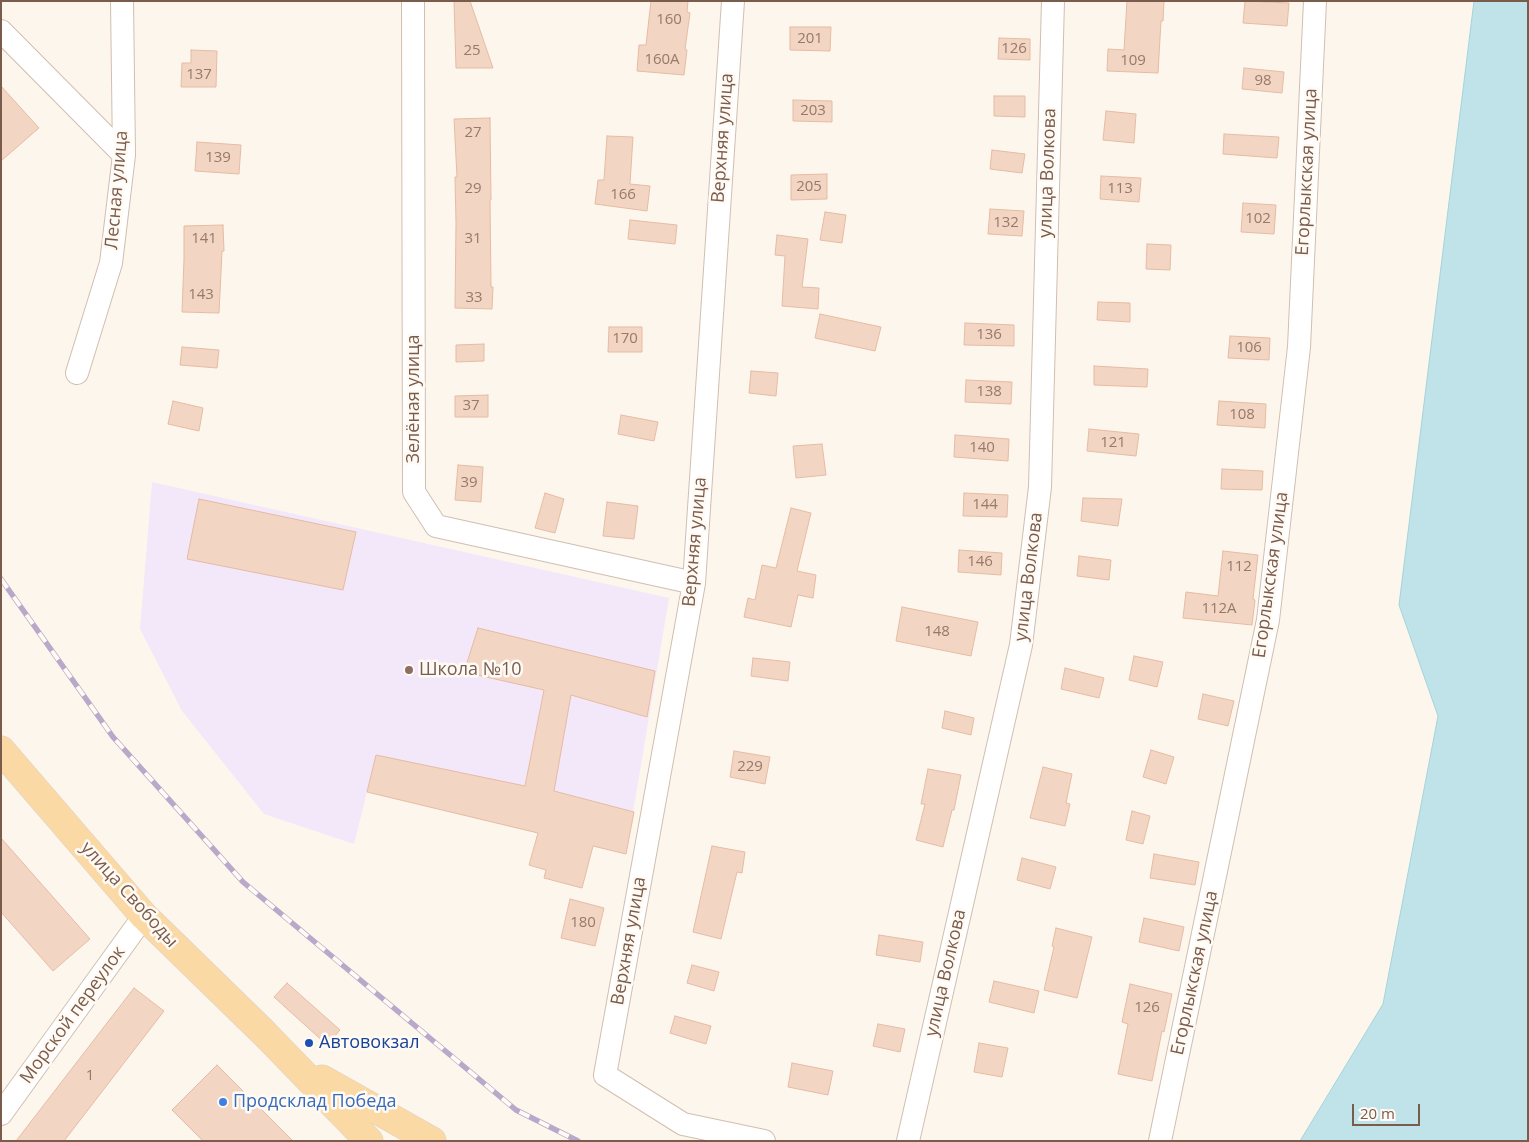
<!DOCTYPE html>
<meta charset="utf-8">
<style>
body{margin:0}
#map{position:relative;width:1529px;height:1142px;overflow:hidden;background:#fdf6ec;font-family:"Open Sans",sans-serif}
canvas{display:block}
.frame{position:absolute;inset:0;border:2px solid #7a5c4d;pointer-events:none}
.scale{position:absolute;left:1352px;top:1104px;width:68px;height:22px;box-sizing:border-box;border:2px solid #7a5c4d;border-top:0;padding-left:6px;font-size:15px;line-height:18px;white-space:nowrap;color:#7a5c4d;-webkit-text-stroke:4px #fffaf3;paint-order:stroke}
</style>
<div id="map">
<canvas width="1529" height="1142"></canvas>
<div class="frame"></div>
<div class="scale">20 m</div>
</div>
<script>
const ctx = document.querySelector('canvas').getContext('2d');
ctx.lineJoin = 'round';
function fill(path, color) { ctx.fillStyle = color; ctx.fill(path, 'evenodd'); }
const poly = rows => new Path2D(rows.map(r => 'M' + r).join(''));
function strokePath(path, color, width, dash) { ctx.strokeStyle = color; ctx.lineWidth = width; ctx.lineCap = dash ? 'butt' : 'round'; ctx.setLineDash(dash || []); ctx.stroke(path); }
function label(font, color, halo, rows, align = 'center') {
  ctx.font = font + ' "Open Sans",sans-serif'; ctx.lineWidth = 5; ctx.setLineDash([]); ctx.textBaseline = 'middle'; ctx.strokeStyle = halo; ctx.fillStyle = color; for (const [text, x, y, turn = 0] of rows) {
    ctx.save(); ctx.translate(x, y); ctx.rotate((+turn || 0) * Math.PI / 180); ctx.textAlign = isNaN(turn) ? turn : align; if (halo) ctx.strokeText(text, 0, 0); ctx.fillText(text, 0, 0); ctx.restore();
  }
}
fill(poly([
 [152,482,669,598,626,854,367,792,354,844,264,814,182,711,140,629]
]), '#f3e8fa');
const water = poly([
 [1474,1,1528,1,1528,1141,1300,1141,1383,1004,1438,716,1399,605,1474,1]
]);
fill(water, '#bfe3e8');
strokePath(water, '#a5d3da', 1);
const building = poly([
 [454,1,470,1,493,68,456,68,454,1],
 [651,1,688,1,687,12,690,13,685,49,687,50,684,75,637,71,639,45,646,45,651,1],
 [1127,1,1164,1,1163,21,1161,21,1158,73,1107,71,1108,49,1124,50,1127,1],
 [1245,1,1289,3,1287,26,1243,23,1245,1],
 [790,27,831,27,830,51,790,50,790,27],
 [999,38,1030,39,1030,60,998,59,999,38],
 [191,50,217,51,216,87,181,87,182,63,191,63,191,50],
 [1244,68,1284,72,1282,93,1242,89,1244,68],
 [1,86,39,128,1,161,1,86],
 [994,96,1025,96,1025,117,994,116,994,96],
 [793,100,832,101,832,122,793,121,793,100],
 [1106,111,1136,114,1134,143,1103,140,1106,111],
 [490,118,491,200,490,200,491,287,493,287,492,309,455,308,456,223,455,177,457,177,454,119,490,118],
 [1224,134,1279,137,1277,158,1223,154,1224,134],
 [607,136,633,137,630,184,650,186,647,211,595,204,598,180,604,180,607,136],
 [197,142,241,145,239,174,195,171,197,142],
 [992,150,1025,154,1022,173,990,169,992,150],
 [827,174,827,199,791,200,791,175,827,174],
 [1101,176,1141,178,1139,202,1100,199,1101,176],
 [1243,203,1276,205,1274,234,1241,232,1243,203],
 [990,209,1024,211,1022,236,988,234,990,209],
 [825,212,846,215,842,243,820,240,825,212],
 [630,220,677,225,675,244,628,239,630,220],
 [223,225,224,251,222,251,219,313,182,312,184,259,184,226,223,225],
 [777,235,808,239,802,287,819,288,818,309,782,306,785,256,775,255,777,235],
 [1147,244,1171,245,1170,270,1146,269,1147,244],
 [1098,302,1130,303,1130,322,1097,320,1098,302],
 [820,314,881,327,875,351,815,338,820,314],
 [965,323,1014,325,1014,346,964,345,965,323],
 [609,327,642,327,642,352,608,352,609,327],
 [1230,336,1270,338,1269,360,1228,358,1230,336],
 [484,344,484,361,456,362,456,345,484,344],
 [182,347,219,350,217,368,180,365,182,347],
 [1094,366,1148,369,1147,387,1094,385,1094,366],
 [751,371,778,373,776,396,749,393,751,371],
 [966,380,1012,382,1011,404,965,402,966,380],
 [488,395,488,417,455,417,455,396,488,395],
 [173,401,203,408,199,431,168,424,173,401],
 [1219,401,1266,404,1265,428,1217,425,1219,401],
 [621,415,658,422,654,441,618,434,621,415],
 [1089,429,1139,434,1136,456,1087,451,1089,429],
 [955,435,1009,439,1008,461,954,457,955,435],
 [822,444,826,475,796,478,793,446,822,444],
 [458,465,483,467,481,502,455,500,458,465],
 [1222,469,1263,471,1262,490,1221,489,1222,469],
 [545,493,564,499,555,533,535,528,545,493],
 [964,493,1008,495,1007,517,963,516,964,493],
 [1083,498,1122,499,1118,526,1081,521,1083,498],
 [199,499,356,532,343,590,187,559,199,499],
 [607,502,638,506,634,539,603,536,607,502],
 [791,508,811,513,797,571,816,575,813,598,798,595,791,627,744,617,748,598,755,600,762,565,776,568,791,508],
 [959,550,1002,553,1001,575,958,572,959,550],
 [1223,551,1258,555,1253,599,1255,600,1252,625,1183,618,1186,592,1218,596,1223,551],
 [1079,556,1111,560,1109,580,1077,576,1079,556],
 [902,607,978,622,971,656,896,641,902,607],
 [478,628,655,671,647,717,571,695,554,791,634,812,626,854,593,846,582,888,544,878,546,870,529,865,538,833,367,792,376,755,525,786,544,690,464,672,478,628],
 [1134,656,1163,662,1157,687,1129,680,1134,656],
 [753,658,790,662,788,681,751,676,753,658],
 [1065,668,1104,678,1099,698,1061,689,1065,668],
 [1203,694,1234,701,1228,726,1198,719,1203,694],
 [945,711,974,718,971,735,942,728,945,711],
 [1151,750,1174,757,1166,784,1143,777,1151,750],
 [734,751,770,757,765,784,730,777,734,751],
 [1043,767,1072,774,1066,803,1070,804,1065,826,1030,818,1043,767],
 [928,769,961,775,954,810,952,810,943,847,916,840,925,804,921,804,928,769],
 [1132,811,1150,816,1143,844,1126,840,1132,811],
 [1,838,90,939,53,971,1,912,1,838],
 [712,846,745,852,742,873,737,872,721,939,693,932,712,846],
 [1154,854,1199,862,1195,885,1150,878,1154,854],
 [1022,858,1056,867,1050,889,1017,880,1022,858],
 [570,899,604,908,595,946,561,938,570,899],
 [1144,918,1184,927,1179,951,1139,942,1144,918],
 [1056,928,1092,937,1077,998,1044,990,1054,947,1052,946,1056,928],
 [879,935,923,942,920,962,876,955,879,935],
 [692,965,719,972,714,991,687,983,692,965],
 [994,981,1039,991,1034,1013,989,1002,994,981],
 [287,983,340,1030,327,1045,274,997,287,983],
 [1130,984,1172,994,1164,1032,1162,1031,1152,1081,1118,1074,1128,1024,1122,1022,1130,984],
 [134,988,164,1011,64,1141,16,1141,134,988],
 [675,1016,711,1026,706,1044,670,1033,675,1016],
 [878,1024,905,1029,900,1052,873,1046,878,1024],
 [979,1043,1008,1048,1002,1077,974,1072,979,1043],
 [792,1063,833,1071,828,1095,788,1087,792,1063],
 [217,1065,293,1141,203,1141,172,1110,217,1065]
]);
fill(building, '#f3d5c3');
strokePath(building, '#e6bba3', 1);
const minor = poly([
 [413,1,414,492,436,526,694,583],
 [733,1,694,583,605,1075,683,1124,764,1141],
 [1,31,124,155],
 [77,373,111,263,124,155,122,1],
 [1,1114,144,916],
 [908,1141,1021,645,1040,487,1053,1],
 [1160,1141,1268,620,1299,347,1315,1]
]);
const major = poly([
 [1,750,144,916,264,1033,369,1141],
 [322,1079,432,1141]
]);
strokePath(minor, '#d1beb0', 24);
strokePath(major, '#dad1cd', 29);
strokePath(minor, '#fff', 22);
strokePath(major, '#fbd9a5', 28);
const rail = poly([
 [1,579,113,737,243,882,516,1110,578,1141]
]);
strokePath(rail, '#b9a8c9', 5.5);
strokePath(rail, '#fffaf3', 4, [11]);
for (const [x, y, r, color] of [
 [409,670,5,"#8d6e63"],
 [309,1043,5,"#1a4fb4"],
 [223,1102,5,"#3f7fe0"]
]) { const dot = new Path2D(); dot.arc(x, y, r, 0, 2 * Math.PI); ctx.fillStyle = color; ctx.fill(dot); strokePath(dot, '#fffaf3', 2); }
label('15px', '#987a6a', null, [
 ["160",669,20],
 ["201",810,39],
 ["126",1014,49],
 ["25",472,51],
 ["160А",662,60],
 ["109",1133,61],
 ["137",199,75],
 ["98",1263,81],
 ["203",813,111],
 ["27",473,133],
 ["139",218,158],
 ["205",809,187],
 ["29",473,189],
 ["113",1120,189],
 ["166",623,195],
 ["102",1258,219],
 ["132",1006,223],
 ["141",204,239],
 ["31",473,239],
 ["143",201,295],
 ["33",474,298],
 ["136",989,335],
 ["170",625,339],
 ["106",1249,348],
 ["138",989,392],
 ["37",471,406],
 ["108",1242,415],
 ["121",1113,443],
 ["140",982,448],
 ["39",469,483],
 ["144",985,505],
 ["146",980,562],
 ["112",1239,567],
 ["112А",1219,609],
 ["148",937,632],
 ["229",750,767],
 ["180",583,923],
 ["126",1147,1008],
 ["1",90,1076]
]);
label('18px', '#7a5c4d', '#fffaf3', [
 ["Верхняя улица",723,138,-86],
 ["Егорлыкская улица",1307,172,-87],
 ["улица Волкова",1048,173,-88],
 ["Лесная улица",117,190,-85],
 ["Зелёная улица",414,399,-90],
 ["Верхняя улица",695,542,-85],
 ["Егорлыкская улица",1271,575,-82],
 ["улица Волкова",1029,577,-83],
 ["улица Свободы",129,895,48],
 ["Верхняя улица",629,941,-80],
 ["улица Волкова",946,973,-77],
 ["Егорлыкская улица",1195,973,-78],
 ["Морской переулок",73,1015,-54]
]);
label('18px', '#785e54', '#fffaf3', [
 ["Школа №10",419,670]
], 'left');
label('18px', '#164399', '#fffaf3', [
 ["Автовокзал",319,1043]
], 'left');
label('18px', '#366cbe', '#fffaf3', [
 ["Продсклад Победа",233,1102]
], 'left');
</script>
